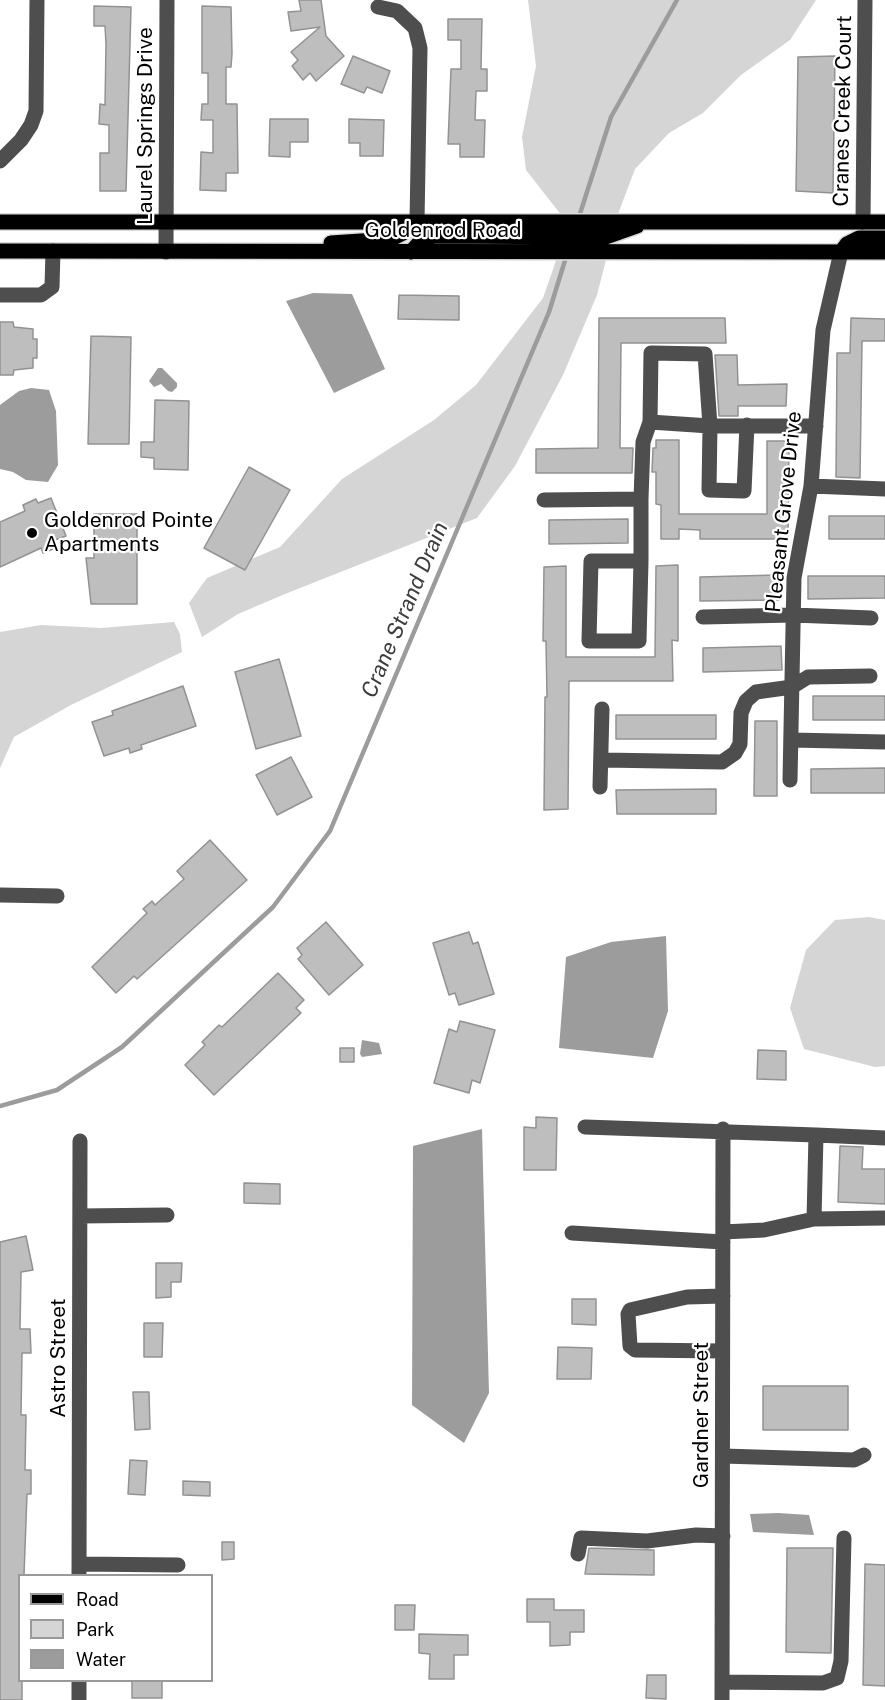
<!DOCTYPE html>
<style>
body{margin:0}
#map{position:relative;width:885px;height:1700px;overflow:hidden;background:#fff;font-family:"Public Sans",sans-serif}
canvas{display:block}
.legend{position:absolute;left:18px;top:1574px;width:195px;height:108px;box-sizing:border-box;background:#fff;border:2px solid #999;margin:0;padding:8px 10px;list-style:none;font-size:18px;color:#000}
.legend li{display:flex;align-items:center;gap:12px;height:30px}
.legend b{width:30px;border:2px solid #999}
</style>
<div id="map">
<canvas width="885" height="1700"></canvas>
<ul class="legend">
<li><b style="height:8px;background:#000"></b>Road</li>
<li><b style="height:16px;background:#d5d5d5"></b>Park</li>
<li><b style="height:16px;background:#9c9c9c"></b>Water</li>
</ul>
</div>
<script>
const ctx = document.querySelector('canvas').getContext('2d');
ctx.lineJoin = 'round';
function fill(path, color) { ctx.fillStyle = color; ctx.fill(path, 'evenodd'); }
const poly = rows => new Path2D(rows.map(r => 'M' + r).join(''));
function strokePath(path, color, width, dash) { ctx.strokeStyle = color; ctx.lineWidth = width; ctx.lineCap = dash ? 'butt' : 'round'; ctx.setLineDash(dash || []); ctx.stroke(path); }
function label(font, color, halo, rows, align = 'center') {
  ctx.font = font + ' "Public Sans",sans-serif'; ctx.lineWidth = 4.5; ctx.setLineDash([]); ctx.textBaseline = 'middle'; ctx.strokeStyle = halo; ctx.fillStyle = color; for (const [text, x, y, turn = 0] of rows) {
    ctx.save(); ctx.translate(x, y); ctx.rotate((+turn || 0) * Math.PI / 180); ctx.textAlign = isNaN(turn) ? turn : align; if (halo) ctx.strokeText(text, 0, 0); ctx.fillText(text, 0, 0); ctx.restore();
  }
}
fill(poly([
 [528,0,816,0,790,40,741,75,703,113,669,133,635,169,612,230,569,225,526,170,522,137,536,66],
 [558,255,606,260,597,295,563,375,515,466,477,518,285,594,238,614,202,637,189,603,207,578,280,547,342,479,434,420,476,385,543,298],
 [174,622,180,634,182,652,71,705,14,737,0,768,0,632,41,625,101,628],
 [869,917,885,920,885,1066,875,1067,804,1049,790,1008,806,950,835,920]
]), '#d5d5d5');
fill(poly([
 [313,293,352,294,385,369,334,393,286,301],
 [158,368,162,368,177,383,177,387,172,392,168,391,161,384,154,387,149,381],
 [31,388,49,390,56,411,58,465,48,482,26,480,13,472,0,469,0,405,19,391],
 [666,936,668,1011,653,1058,559,1048,566,957,611,942],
 [362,1040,379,1043,382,1054,362,1057,360,1054],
 [482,1129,489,1393,464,1443,412,1405,413,1146],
 [778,1513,809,1515,814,1535,753,1532,750,1514]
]), '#9c9c9c');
strokePath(poly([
 [578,220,611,117,677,0],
 [0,1106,57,1090,122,1047,273,907,330,831,549,312,567,254]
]), '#9c9c9c', 4.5);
const building = poly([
 [299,0,321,0,326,36,344,56,316,81,310,73,303,80,292,66,298,60,291,52,320,27,291,31,288,12,301,11,299,0],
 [94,6,131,7,126,191,100,191,100,153,109,153,109,125,99,124,100,104,105,105,106,44,105,26,94,26,94,6],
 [202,6,231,7,232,54,231,67,226,67,226,104,237,104,238,173,226,173,226,191,200,190,201,152,213,153,213,120,201,120,202,104,208,104,208,73,202,73,202,6],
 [448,19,482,19,481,69,487,69,487,91,476,91,475,120,485,120,484,157,460,157,460,144,448,144,451,69,461,69,461,40,448,40,448,19],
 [353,56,390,71,382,93,367,87,364,93,341,84,353,56],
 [835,56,833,193,796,191,798,57,835,56],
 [270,119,308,119,308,142,290,142,290,157,269,156,270,119],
 [349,119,384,120,383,156,360,156,360,143,349,143,349,119],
 [399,295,459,296,459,320,398,319,399,295],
 [599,318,725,318,726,343,621,343,620,448,633,448,632,473,536,473,536,449,598,448,599,318],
 [851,318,885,319,885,341,862,341,860,478,836,477,837,353,850,353,851,318],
 [0,322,13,322,14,327,33,329,33,339,37,339,37,358,33,358,33,368,14,370,13,375,0,375,0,322],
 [91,336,131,337,129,444,88,444,91,336],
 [715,355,737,355,738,385,787,384,786,406,738,406,738,416,719,416,715,355],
 [155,400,189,401,188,470,154,469,154,458,141,457,141,442,154,442,155,400],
 [656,440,679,440,679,514,767,514,767,441,789,441,788,539,700,539,700,530,679,529,679,539,661,539,661,505,656,504,656,472,652,472,653,448,656,448,656,440],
 [249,467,290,490,245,570,204,548,249,467],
 [51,498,66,536,55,540,58,547,43,553,41,548,0,567,0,522,25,511,23,505,36,499,38,503,51,498],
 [94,514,137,514,137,604,91,604,86,558,94,558,94,514],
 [829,516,885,516,885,539,829,539,829,516],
 [628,519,628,543,549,544,549,520,628,519],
 [678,565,678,641,672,640,673,681,569,681,568,809,544,810,545,697,547,697,546,641,543,641,544,567,566,566,566,657,655,657,656,566,678,565],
 [778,575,779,600,700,601,700,577,778,575],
 [808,576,885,576,885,598,808,599,808,576],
 [781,646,782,670,703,672,703,648,781,646],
 [279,659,301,736,256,749,235,672,279,659],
 [183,686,196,726,141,745,142,749,130,753,129,748,104,756,92,722,113,715,112,711,183,686],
 [813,696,885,696,885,720,813,720,813,696],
 [616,715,716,715,716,739,616,739,616,715],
 [755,721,777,721,777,796,754,796,755,721],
 [291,757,312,797,277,815,256,775,291,757],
 [885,768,885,793,811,793,811,769,885,768],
 [716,789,716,814,617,814,616,790,716,789],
 [210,840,247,880,137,979,134,976,116,993,92,967,147,913,143,909,152,901,155,905,184,879,177,871,210,840],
 [326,922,363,965,329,995,298,959,302,955,297,948,326,922],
 [469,932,473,944,478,942,494,994,459,1005,455,993,449,995,433,943,469,932],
 [278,973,304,1000,296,1008,301,1013,214,1095,185,1065,205,1045,202,1042,219,1025,222,1027,278,973],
 [460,1021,495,1030,480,1083,472,1080,469,1093,434,1083,449,1029,457,1032,460,1021],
 [340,1048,354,1048,354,1062,340,1062,340,1048],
 [758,1050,786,1051,786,1080,757,1079,758,1050],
 [536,1117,557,1118,556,1170,524,1170,524,1127,536,1128,536,1117],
 [840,1146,863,1147,862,1169,885,1169,885,1204,838,1202,840,1146],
 [244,1183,280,1184,280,1204,244,1203,244,1183],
 [26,1236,33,1270,21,1272,20,1329,30,1329,31,1353,22,1353,21,1415,26,1415,25,1470,31,1470,31,1494,27,1494,24,1575,20,1575,20,1680,22,1680,22,1700,0,1700,0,1242,26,1236],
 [156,1263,182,1263,181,1282,171,1282,171,1297,156,1298,156,1263],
 [572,1299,596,1299,596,1325,572,1324,572,1299],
 [144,1323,163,1323,162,1357,144,1357,144,1323],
 [558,1347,592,1348,591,1379,557,1379,558,1347],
 [763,1386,848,1386,848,1430,763,1430,763,1386],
 [133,1392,149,1392,150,1429,135,1430,133,1392],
 [130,1460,147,1461,145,1495,128,1494,130,1460],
 [183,1481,210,1482,210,1496,183,1495,183,1481],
 [222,1542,234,1542,234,1559,222,1560,222,1542],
 [589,1548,654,1550,654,1575,585,1574,589,1548],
 [787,1548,833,1548,831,1653,786,1652,787,1548],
 [865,1564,885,1565,885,1686,863,1685,865,1564],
 [527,1599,554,1599,554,1610,584,1610,584,1632,570,1632,570,1645,550,1646,550,1622,527,1622,527,1599],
 [395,1605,415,1605,414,1630,395,1630,395,1605],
 [419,1634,468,1635,468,1655,454,1655,454,1679,429,1679,430,1654,419,1653,419,1634],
 [647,1675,666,1675,666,1699,646,1698,647,1675],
 [132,1680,162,1680,162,1698,132,1698,132,1680]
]);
fill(building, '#bebebe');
strokePath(building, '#929292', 1.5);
const major = poly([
 [0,222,885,222],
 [331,243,391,239,407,231,417,222],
 [0,251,885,252],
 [411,252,419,243,433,236,606,237,637,226],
 [841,252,847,244,859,238,885,238]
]);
strokePath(major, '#dbdbdb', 18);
strokePath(poly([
 [378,7,397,11,415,28,420,48,417,222],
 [0,161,21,140,31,125,36,111,37,0],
 [863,222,865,0],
 [166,252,167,0],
 [0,295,41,295,52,287,53,251],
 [650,422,651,353,705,354,710,426,709,490,744,491,747,425],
 [811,486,885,489],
 [544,500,641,499],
 [641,561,591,561,589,641,639,641,641,561,641,499,643,442,650,422,710,426,816,426],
 [703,617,793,615,871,618],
 [791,740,885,742],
 [603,760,722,762,735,753,740,744,741,713,746,701,756,692,792,687,808,677,870,676],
 [790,780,794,578,811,486,823,330,841,252],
 [600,787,602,709],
 [0,895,57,896],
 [585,1127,816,1135,814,1219,764,1230,723,1232],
 [816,1135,885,1138],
 [80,1216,167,1215],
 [814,1219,885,1218],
 [572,1233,723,1242],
 [722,1351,635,1350,630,1346,628,1314,630,1310,687,1297,723,1296],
 [723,1456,854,1460,864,1455],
 [578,1554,581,1538,647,1541,696,1535,723,1536],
 [79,1564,178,1565],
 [79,1576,80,1141],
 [722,1682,823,1683,837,1678,841,1661,844,1538],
 [79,1700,79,1680],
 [722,1700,723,1129]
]), '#4e4e4e', 15);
strokePath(major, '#000', 15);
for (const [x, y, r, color] of [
 [32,533,6,"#000"]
]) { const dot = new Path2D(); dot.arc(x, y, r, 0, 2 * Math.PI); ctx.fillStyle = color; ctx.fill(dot); strokePath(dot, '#fff', 2); }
label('21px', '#000', '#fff', [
 ["Cranes Creek Court",843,111,-89],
 ["Laurel Springs Drive",146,126,-90],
 ["Goldenrod Road",443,231],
 ["Pleasant Grove Drive",784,512,-84],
 ["Astro Street",59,1358,-90],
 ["Gardner Street",702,1415,-90]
]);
label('21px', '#000', '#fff', [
 ["Goldenrod Pointe",44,521],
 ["Apartments",44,545]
], 'left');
label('italic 22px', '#3d3d3d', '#fff', [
 ["Crane Strand Drain",405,610,-67]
]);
</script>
